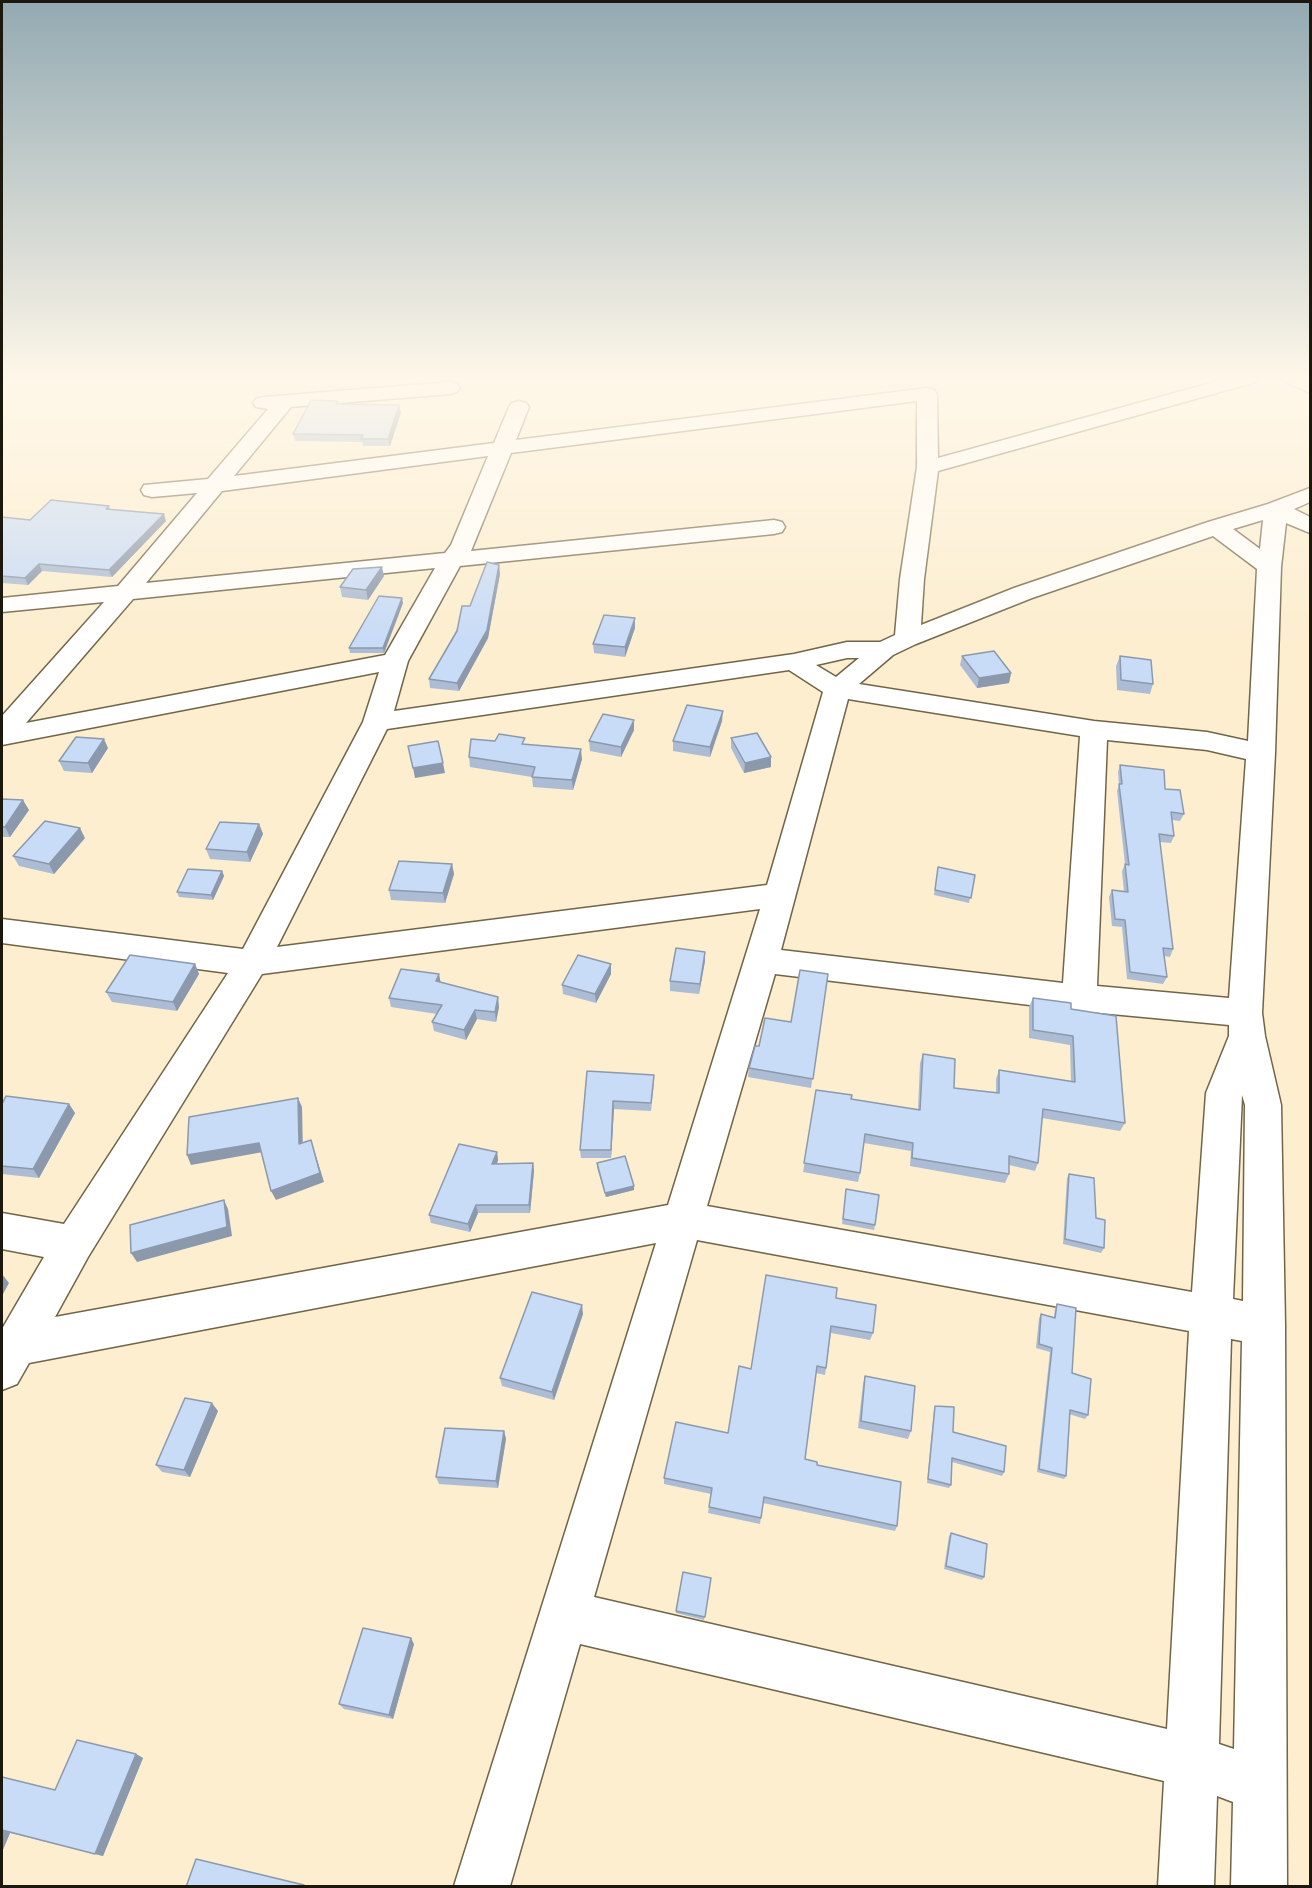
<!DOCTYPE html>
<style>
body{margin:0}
#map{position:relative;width:1312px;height:1888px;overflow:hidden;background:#fceecf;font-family:"Roboto Condensed",sans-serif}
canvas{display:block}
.frame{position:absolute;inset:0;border:3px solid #1d180d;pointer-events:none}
</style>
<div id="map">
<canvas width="1312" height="1888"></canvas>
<div class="frame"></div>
</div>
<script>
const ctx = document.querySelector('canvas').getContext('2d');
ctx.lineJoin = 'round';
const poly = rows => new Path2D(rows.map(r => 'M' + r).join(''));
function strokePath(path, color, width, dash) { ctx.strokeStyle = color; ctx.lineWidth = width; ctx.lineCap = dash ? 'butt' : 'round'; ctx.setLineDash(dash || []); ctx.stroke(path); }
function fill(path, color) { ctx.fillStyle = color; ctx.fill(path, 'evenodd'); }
const minor = poly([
 [1229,378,1259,378,1256,382,938,471,924,579,921,625,1014,588,1208,522,1268,504,1310,488,1310,502,1294,509,1310,517,1310,533,1286,523,1281,567,1275,753,1262,1013,1265,1036,1281,1105,1285,1325,1287,1886,1231,1886,1233,1802,1217,1796,1214,1886,1158,1886,1164,1781,580,1644,510,1886,454,1886,656,1243,29,1363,17,1384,2,1390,2,1329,44,1257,2,1249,2,1213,64,1224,228,973,2,943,2,919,243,949,363,722,379,672,2,745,2,716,104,602,2,612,2,598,118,586,197,493,152,497,144,495,141,490,144,485,208,479,268,409,256,407,253,403,256,399,263,397,450,382,457,384,460,388,457,392,450,394,291,407,234,476,494,443,509,407,512,403,519,401,526,403,529,407,516,440,927,388,934,390,937,394,938,458,1229,378],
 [917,401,917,467,900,579,895,635,880,642,847,642,794,654,394,711,408,661,460,566,774,534,782,532,785,527,782,522,774,520,471,551,511,453,917,401],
 [488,456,451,545,445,553,146,583,222,491,488,456],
 [1263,520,1260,549,1233,529,1263,520],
 [1213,536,1257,569,1248,741,1207,732,1094,721,859,684,893,655,916,644,1032,598,1213,536],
 [435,568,385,655,26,723,133,599,435,568],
 [847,658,859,658,836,677,816,665,847,658],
 [789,670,823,692,767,885,277,947,387,729,789,670],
 [848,699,1080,736,1063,983,781,950,848,699],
 [1107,740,1207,750,1246,759,1229,998,1097,986,1107,740],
 [760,909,668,1205,55,1317,88,1257,262,974,760,909],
 [775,974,1079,1011,1229,1025,1229,1036,1206,1093,1192,1292,707,1206,775,974],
 [1242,1095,1245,1105,1243,1301,1233,1299,1242,1095],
 [697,1240,1189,1331,1167,1729,594,1597,697,1240],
 [1231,1339,1242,1341,1234,1749,1219,1744,1231,1339],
 [1282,378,1306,378,1310,380,1310,393,1285,382,1282,378]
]);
strokePath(minor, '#716549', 3);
fill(minor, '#fff');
fill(poly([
 [338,401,339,404,399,405,401,413,390,446,363,446,362,442,295,441,293,434],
 [109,506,110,510,166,521,112,577,42,571,28,585,2,583,2,517,30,520],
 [499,565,500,574,488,638,459,691,430,688,429,679,470,606],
 [384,576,368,600,342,597,340,587],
 [403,603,384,653,350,653,349,648],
 [635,618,635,628,625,657,594,653,593,644],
 [962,656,1011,673,1009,683,977,688,960,665],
 [1120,656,1153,684,1150,694,1117,690,1116,666],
 [722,721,710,757,673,751,673,741],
 [634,730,621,757,590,751,589,741],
 [731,738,771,757,771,767,744,773,731,748],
 [526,744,582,759,573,790,533,787,532,777,470,767,469,757],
 [108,748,92,773,64,771,59,761],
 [1120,765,1165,789,1184,814,1180,821,1172,820,1174,836,1171,843,1160,842,1173,949,1170,957,1164,956,1167,977,1163,984,1127,979,1122,927,1112,926,1109,897,1112,890,1124,891,1122,871,1125,864,1117,791,1119,785,1118,772],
 [2,799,29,810,10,837,2,837],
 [259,824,263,834,250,862,210,859,206,849],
 [85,838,54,874,19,866,13,856],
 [452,864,454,874,445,903,391,900,389,890],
 [938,867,975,875,969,903,934,895],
 [222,871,224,876,213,900,179,897,177,892],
 [705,952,705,961,699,994,670,991,670,981],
 [195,964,199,974,177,1011,112,1002,106,992],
 [611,964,611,974,596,1003,563,994,562,985],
 [828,974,811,1088,748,1077,749,1068,759,1046,791,1022],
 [441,983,499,1007,496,1022,477,1019,466,1040,434,1031,432,1022,437,1014,391,1007,389,998],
 [1033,998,1071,1009,1125,1123,1120,1131,1042,1118,1038,1163,1035,1171,1009,1165,1009,1174,1005,1183,910,1166,911,1151,864,1143,860,1173,858,1182,803,1172,815,1099,851,1099,918,1110,920,1063,923,1054,954,1088,996,1093,996,1079,999,1070,1071,1082,1070,1045,1029,1038,1029,1007],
 [587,1071,654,1083,651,1111,614,1109,611,1158,581,1158,580,1150],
 [2,1104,69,1104,75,1113,39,1178,2,1174],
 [497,1152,498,1160,497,1164,533,1163,534,1171,530,1213,478,1213,470,1232,431,1223,429,1215],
 [597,1163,634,1186,634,1190,606,1197,597,1168],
 [1069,1174,1096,1218,1104,1248,1101,1253,1063,1244,1067,1178],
 [846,1189,875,1225,874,1230,842,1224],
 [836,1298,873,1333,870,1340,831,1333,825,1375,816,1373,805,1459,817,1465,897,1526,895,1531,763,1503,760,1524,708,1513,711,1494,664,1484,664,1478,728,1433,751,1369],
 [1057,1304,1072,1373,1088,1415,1085,1419,1069,1414,1066,1476,1064,1479,1037,1472,1050,1352,1036,1348,1039,1318,1041,1314,1054,1317,1055,1308],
 [583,1314,554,1400,502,1386,500,1378],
 [865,1376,911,1431,908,1439,858,1428,863,1384],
 [935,1406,953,1432,1004,1472,1002,1476,952,1462,951,1485,949,1488,927,1483,934,1410],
 [218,1411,190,1477,162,1472,156,1465],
 [504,1431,506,1439,498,1488,439,1484,436,1477],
 [951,1533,984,1577,982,1580,944,1569,949,1536],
 [711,1578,704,1620,676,1613,676,1611],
 [414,1644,393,1719,344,1709,339,1704],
 [136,1754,143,1758,103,1856,10,1833,2,1852,2,1777,55,1790]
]), '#acbcd4');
fill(poly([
 [399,405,401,413,390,446,388,439],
 [164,514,166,521,112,577,109,570],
 [39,564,42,571,28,585,25,578],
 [499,565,500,574,488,638,459,691,457,683],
 [382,567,384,576,368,600,366,590],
 [402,598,403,603,384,653,383,648],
 [635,618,635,628,625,657,625,647],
 [1011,673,1009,683,977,688,979,678],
 [723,711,722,721,710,757,710,747],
 [634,720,634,730,621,757,621,747],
 [104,739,108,748,92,773,88,763],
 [581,749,582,759,573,790,572,780],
 [771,757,771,767,744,773,745,763],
 [443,763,445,773,415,778,413,768],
 [23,800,29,810,10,837,5,827],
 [259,824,263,834,250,862,247,852],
 [80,828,85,838,54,874,49,864],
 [452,864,454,874,445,903,443,893],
 [222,871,224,876,213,900,211,895],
 [705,952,705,961,699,994,700,984],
 [195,964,199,974,177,1011,173,1002],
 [611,964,611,974,596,1003,595,994],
 [439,974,441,984,436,981],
 [498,997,499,1007,496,1022,495,1012],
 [475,1010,477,1019,466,1040,464,1030],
 [298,1098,302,1107,303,1154,299,1144],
 [613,1101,614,1109,611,1158,611,1150],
 [69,1104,75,1113,39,1178,33,1169],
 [311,1140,324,1182,276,1200,271,1191],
 [259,1143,263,1152,191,1165,187,1155],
 [497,1152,498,1160,494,1172,492,1164],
 [533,1163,534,1171,530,1213,529,1205],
 [634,1186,634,1190,606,1197,605,1193],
 [224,1200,228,1209,232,1236,137,1262,131,1253],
 [476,1205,478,1213,470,1232,468,1224],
 [2,1274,9,1283,2,1296],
 [582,1305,583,1314,554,1400,552,1392],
 [212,1403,218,1411,190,1477,184,1470],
 [504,1431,506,1439,498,1488,496,1481],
 [411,1638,414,1644,393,1719,389,1715],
 [136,1754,143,1758,103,1856,95,1854],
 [2,1830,10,1833,2,1852]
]), '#8c99ad');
const building = poly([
 [311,400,338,401,336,404,399,405,388,439,361,439,363,435,293,434,311,400],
 [51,500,109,506,106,509,164,514,109,570,39,564,25,578,2,576,2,517,30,520,51,500],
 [487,562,499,565,487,630,457,683,429,679,457,631,462,606,470,606,487,562],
 [382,567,366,590,340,587,353,569,382,567],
 [379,596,402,598,383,648,349,648,379,596],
 [604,615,635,618,625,647,593,644,604,615],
 [994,651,1011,673,979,678,962,656,994,651],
 [1120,656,1151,660,1153,684,1121,680,1120,656],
 [687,705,723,711,710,747,673,741,687,705],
 [603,714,634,720,621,747,589,741,603,714],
 [757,733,771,757,745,763,731,738,757,733],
 [499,734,525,738,522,744,581,749,572,780,532,777,535,767,469,757,471,739,495,741,499,734],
 [76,737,104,739,88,763,59,761,76,737],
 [438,741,443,763,413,768,408,746,438,741],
 [1120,765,1164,770,1165,789,1180,790,1184,814,1171,812,1174,836,1159,834,1173,949,1163,948,1167,977,1130,972,1125,920,1115,919,1112,890,1128,892,1125,864,1129,865,1119,784,1122,784,1120,765],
 [2,799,23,800,5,827,2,827,2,799],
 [45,821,80,828,49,864,13,856,45,821],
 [220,822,259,824,247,852,206,849,220,822],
 [399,861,452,864,443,893,389,890,399,861],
 [938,867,975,875,971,898,935,890,938,867],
 [188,869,222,871,211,895,177,892,188,869],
 [676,948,705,952,700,984,670,981,676,948],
 [130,955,195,964,173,1002,106,992,130,955],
 [578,955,611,964,595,994,562,985,578,955],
 [401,969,439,974,436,981,498,997,495,1012,475,1010,464,1030,432,1022,442,1005,389,998,401,969],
 [800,970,828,974,813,1079,749,1068,755,1046,759,1046,765,1018,791,1022,800,970],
 [1033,998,1071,1003,1071,1009,1116,1016,1125,1123,1043,1109,1038,1163,1009,1156,1009,1174,912,1158,913,1143,865,1134,860,1173,804,1163,816,1090,852,1095,851,1099,920,1110,923,1054,955,1059,954,1088,999,1093,999,1070,1075,1082,1073,1036,1033,1030,1033,998],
 [587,1071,654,1075,651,1103,613,1101,611,1150,580,1150,587,1071],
 [6,1096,69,1104,33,1169,2,1166,2,1104,6,1096],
 [298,1098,299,1144,311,1140,320,1173,271,1191,259,1143,187,1155,189,1117,298,1098],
 [459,1144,497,1152,492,1164,533,1163,529,1205,476,1205,468,1224,429,1215,459,1144],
 [625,1156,634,1186,605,1193,597,1163,625,1156],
 [1069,1174,1094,1178,1096,1218,1105,1220,1104,1248,1065,1239,1069,1174],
 [846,1189,879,1195,875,1225,843,1219,846,1189],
 [224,1200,227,1227,131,1253,130,1225,224,1200],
 [766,1275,837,1288,836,1298,876,1305,873,1333,831,1326,826,1368,817,1366,805,1459,817,1462,817,1465,901,1482,897,1526,764,1497,761,1518,709,1507,712,1488,664,1478,676,1422,728,1433,739,1366,751,1369,766,1275],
 [532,1292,582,1305,552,1392,500,1378,532,1292],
 [1057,1304,1076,1308,1072,1373,1091,1379,1088,1415,1070,1410,1066,1476,1039,1469,1052,1348,1039,1344,1041,1314,1055,1318,1057,1304],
 [865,1376,915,1386,911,1431,861,1421,865,1376],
 [185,1398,212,1403,184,1470,156,1465,185,1398],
 [935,1406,954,1407,953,1432,1006,1446,1004,1472,952,1458,951,1485,928,1479,935,1406],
 [445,1428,504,1431,496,1481,436,1477,445,1428],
 [951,1533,987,1544,984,1577,946,1566,951,1533],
 [683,1572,711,1578,705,1617,676,1611,683,1572],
 [363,1628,411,1638,389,1715,339,1704,363,1628],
 [77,1740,136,1754,95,1854,2,1830,2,1777,55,1790,77,1740],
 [196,1859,304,1885,304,1887,186,1887,196,1859]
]);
fill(building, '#c8dbf7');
strokePath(building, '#8c99ad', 1.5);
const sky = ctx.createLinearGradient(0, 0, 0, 642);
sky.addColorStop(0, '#93aab2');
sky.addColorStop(0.59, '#fef7e9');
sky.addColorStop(1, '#fef7e900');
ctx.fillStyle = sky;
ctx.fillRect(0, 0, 1312, 642);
</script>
